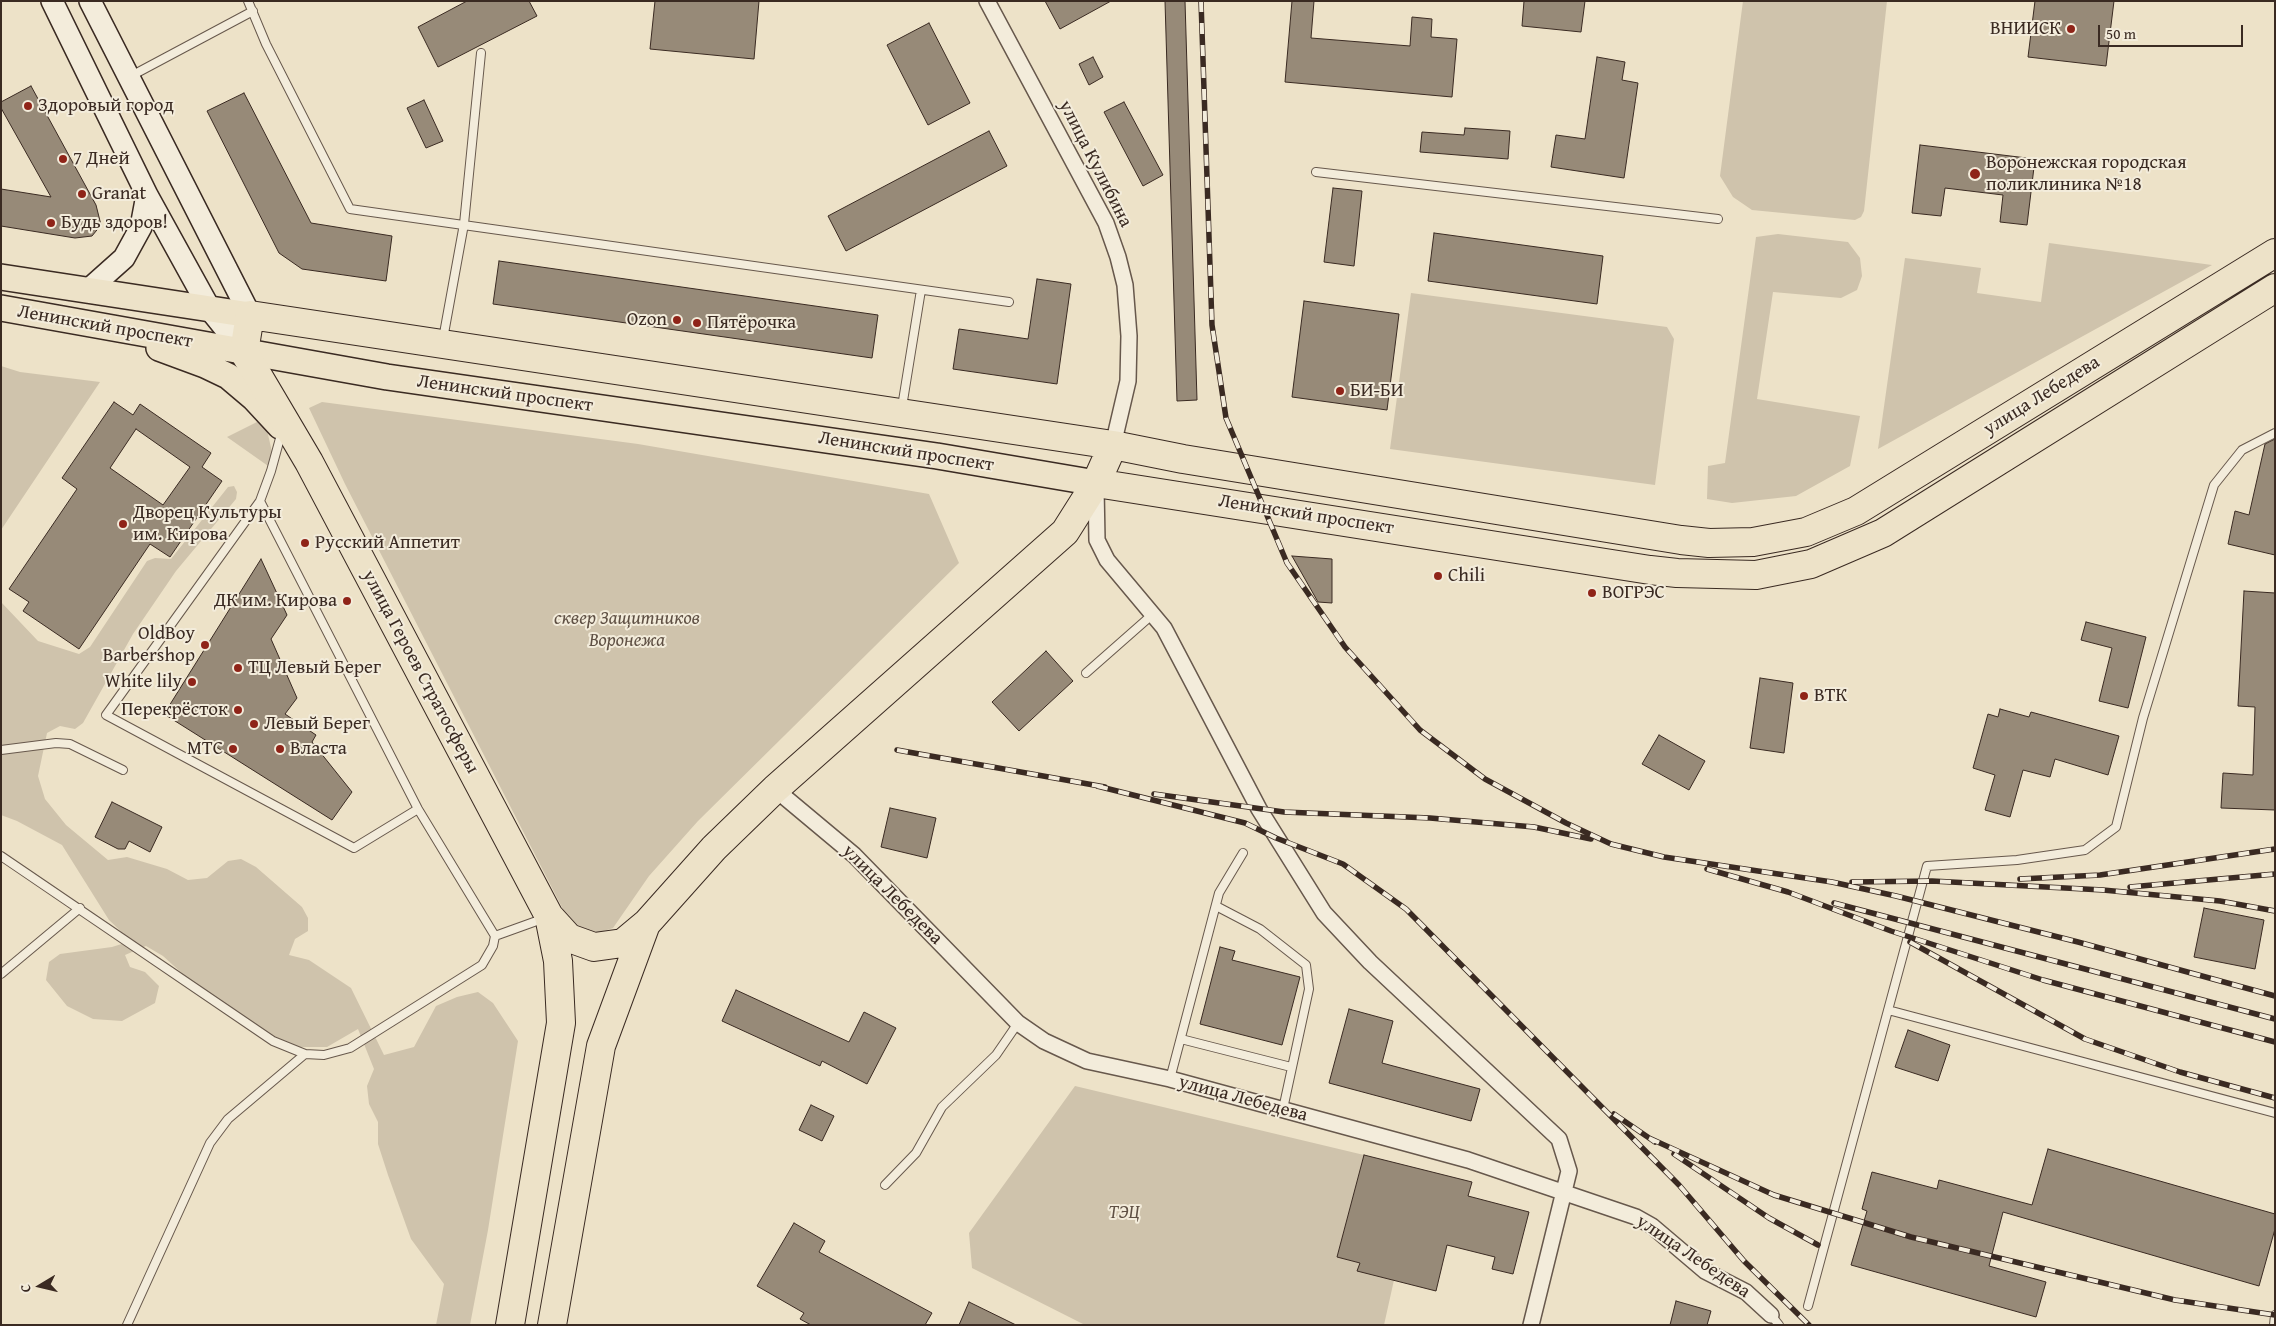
<!DOCTYPE html>
<meta charset="utf-8">
<style>
body{margin:0}
#map{position:relative;width:2276px;height:1326px;overflow:hidden;background:#ede2c8;font-family:"Gentium Book Plus",serif}
canvas{display:block}
.frame{position:absolute;inset:0;border:2px solid #3a2a22;pointer-events:none}
.north{position:absolute;left:15px;top:1261px;width:50px;height:50px;-webkit-text-stroke:4px #f3ecdb;paint-order:stroke;rotate:261deg;font-size:14px;font-weight:700;line-height:20px;text-align:center;color:#3a2a22}
.north::after{content:'';display:block;margin:auto;width:18px;height:22px;background:#3a2a22;clip-path:polygon(50% 0,100% 100%,50% 72%,0 100%)}
.scale{position:absolute;left:2098px;top:25px;width:145px;height:22px;box-sizing:border-box;border:2px solid #3a2a22;border-top:0;padding-left:6px;font-size:15px;line-height:18px;white-space:nowrap;color:#3a2a22;-webkit-text-stroke:4px #f3ecdb;paint-order:stroke}
</style>
<div id="map">
<canvas width="2276" height="1326"></canvas>
<div class="frame"></div>
<div class="north">С</div>
<div class="scale">50 m</div>
</div>
<script>
const ctx = document.querySelector('canvas').getContext('2d');
ctx.lineJoin = 'round';
function fill(path, color) { ctx.fillStyle = color; ctx.fill(path, 'evenodd'); }
const poly = rows => new Path2D(rows.map(r => 'M' + r).join(''));
function strokePath(path, color, width, dash) { ctx.strokeStyle = color; ctx.lineWidth = width; ctx.lineCap = dash ? 'butt' : 'round'; ctx.setLineDash(dash || []); ctx.stroke(path); }
function label(font, color, halo, rows, align = 'center') {
  ctx.font = font + ' "Gentium Book Plus",serif'; ctx.lineWidth = 4; ctx.setLineDash([]); ctx.textBaseline = 'middle'; ctx.strokeStyle = halo; ctx.fillStyle = color; for (const [text, x, y, turn = 0] of rows) {
    ctx.save(); ctx.translate(x, y); ctx.rotate((+turn || 0) * Math.PI / 180); ctx.textAlign = isNaN(turn) ? turn : align; if (halo) ctx.strokeText(text, 0, 0); ctx.fillText(text, 0, 0); ctx.restore();
  }
}
fill(poly([
 [1743,1,1887,1,1864,211,1861,217,1855,220,1752,210,1733,197,1720,176],
 [1778,234,1848,242,1860,258,1862,276,1857,290,1841,298,1773,292,1757,399,1860,416,1850,466,1796,496,1732,503,1707,499,1708,466,1725,463,1756,237],
 [2049,243,2212,265,1878,449,1905,258,1981,268,1977,293,2041,302],
 [1411,293,1667,327,1674,339,1655,485,1390,449],
 [1,366,20,372,100,382,1,530],
 [322,402,638,444,929,494,959,563,698,821,649,876,613,928,598,933,583,932,570,923,345,484,309,408],
 [259,421,267,430,272,452,271,468,227,437],
 [234,486,237,492,236,499,176,571,133,634,83,723,75,729,60,726,47,733,38,776,45,799,66,825,108,860,127,857,167,869,188,880,207,878,228,861,241,859,256,867,302,907,308,918,308,931,295,939,289,955,309,960,351,988,384,1055,414,1047,436,1006,457,997,478,992,493,1003,518,1041,488,1230,470,1325,436,1325,444,1284,411,1239,388,1175,378,1144,378,1122,369,1104,367,1086,374,1069,358,1029,327,1047,298,1047,268,1034,196,986,163,956,146,946,125,955,130,967,145,972,159,986,155,1003,122,1021,93,1019,67,1006,46,980,49,962,60,954,112,947,131,941,109,920,62,845,17,821,1,815,1,602,38,641,79,654,90,647,147,561,155,558,171,559,228,487],
 [1075,1086,1364,1155,1337,1257,1360,1263,1358,1270,1394,1280,1384,1325,1085,1325,972,1268,969,1233]
]), '#cfc3ac');
const building = poly([
 [467,1,529,1,537,16,438,67,418,27,467,1],
 [655,1,759,1,754,59,650,49,655,1],
 [1045,1,1111,1,1060,29,1045,1],
 [1165,1,1185,1,1197,400,1177,401,1165,1],
 [1292,1,1314,1,1311,38,1410,46,1412,17,1432,19,1431,37,1457,39,1452,97,1285,82,1292,1],
 [1524,1,1585,1,1581,32,1522,26,1524,1],
 [2035,1,2114,1,2106,66,2028,57,2035,1],
 [929,23,970,103,928,125,887,45,929,23],
 [1093,57,1103,77,1089,85,1079,64,1093,57],
 [1597,57,1625,62,1622,80,1638,83,1624,178,1551,167,1556,135,1585,139,1597,57],
 [31,86,96,205,101,225,92,236,75,238,1,226,1,189,51,197,1,108,1,102,31,86],
 [244,93,311,223,392,236,386,281,302,269,279,253,207,111,244,93],
 [424,100,443,141,426,148,407,108,424,100],
 [1124,102,1163,175,1143,186,1104,112,1124,102],
 [1465,128,1510,131,1508,159,1420,152,1422,132,1464,135,1465,128],
 [989,131,1007,166,846,251,828,216,989,131],
 [1920,145,2035,159,2027,225,2000,222,2003,195,1945,188,1941,216,1912,213,1920,145],
 [1333,188,1362,191,1354,266,1324,262,1333,188],
 [1434,233,1603,256,1597,304,1428,281,1434,233],
 [499,261,878,315,872,358,493,304,499,261],
 [1037,279,1071,284,1057,384,953,369,959,329,1028,339,1037,279],
 [1304,301,1399,314,1387,410,1292,397,1304,301],
 [114,402,133,415,140,404,211,453,202,467,222,481,170,557,150,544,79,649,23,611,29,602,9,589,77,489,62,478,114,402],
 [136,429,190,467,163,505,110,468,136,429],
 [2275,439,2275,555,2228,544,2235,511,2249,515,2265,444,2275,439],
 [1292,556,1332,559,1332,603,1318,602,1292,556],
 [261,559,287,615,271,639,297,698,285,714,316,735,312,742,352,792,332,820,164,714,261,559],
 [2244,591,2275,593,2275,810,2221,808,2223,773,2253,775,2255,707,2238,706,2244,591],
 [2086,622,2146,637,2128,708,2099,701,2112,648,2081,640,2086,622],
 [1046,651,1073,681,1019,731,992,702,1046,651],
 [1760,678,1793,683,1784,753,1750,748,1760,678],
 [2000,709,2029,717,2031,712,2119,736,2108,775,2055,759,2050,777,2023,770,2010,817,1985,810,1995,775,1973,768,1988,714,1998,717,2000,709],
 [1659,735,1705,761,1689,790,1642,764,1659,735],
 [112,802,162,827,150,852,129,841,125,849,118,849,95,837,112,802],
 [890,808,936,818,927,858,881,847,890,808],
 [2204,908,2264,920,2255,969,2194,957,2204,908],
 [1220,947,1235,951,1232,960,1300,977,1282,1045,1200,1024,1220,947],
 [736,990,849,1042,864,1012,896,1028,867,1084,822,1061,820,1066,722,1021,736,990],
 [1349,1009,1393,1021,1382,1063,1480,1089,1471,1121,1329,1083,1349,1009],
 [1908,1030,1950,1045,1938,1081,1895,1067,1908,1030],
 [811,1105,834,1116,822,1141,799,1130,811,1105],
 [2048,1149,2275,1214,2275,1229,2259,1286,2003,1212,1989,1266,2046,1282,2036,1317,1851,1265,1867,1211,1862,1209,1872,1172,1937,1189,1939,1180,2032,1205,2048,1149],
 [1364,1155,1472,1182,1468,1196,1529,1212,1513,1274,1492,1269,1495,1257,1447,1245,1436,1291,1357,1271,1360,1263,1337,1257,1364,1155],
 [794,1223,825,1241,819,1252,932,1313,925,1325,811,1325,800,1319,804,1313,757,1286,794,1223],
 [1676,1301,1711,1311,1707,1325,1670,1325,1676,1301],
 [969,1302,1016,1325,959,1325,969,1302]
]);
fill(building, '#978a78');
strokePath(building, '#3a2a22', 1);
const lane = poly([
 [248,1,266,44,350,209,1009,302],
 [131,76,253,11],
 [1316,172,1718,219],
 [443,339,464,224,481,53],
 [902,407,921,290],
 [282,431,271,471,260,501,106,715,354,848,418,809],
 [260,501,418,809,495,936],
 [1086,673,1153,614],
 [1,750,56,743,70,744,123,770],
 [1,856,273,1041,305,1054],
 [1216,906,1260,929,1306,965,1309,989,1283,1109],
 [1,974,80,908],
 [1888,1010,2275,1113],
 [1181,1039,1291,1067],
 [1170,1079,1219,893,1243,853],
 [885,1185,916,1153,942,1107,996,1055,1018,1023],
 [1808,1306,1927,866,2017,860,2085,850,2116,827,2143,718,2214,485,2242,450,2275,433],
 [1771,1315,1779,1325],
 [127,1325,210,1143,228,1119,305,1054,324,1055,350,1048,482,965,493,946,495,936,545,918],
 [2274,1325,2275,1315]
]);
const street = poly([
 [987,1,1106,223,1118,257,1125,285,1129,336,1128,381,1113,445],
 [1096,488,1097,540,1107,560,1164,628,1259,809,1324,913,1370,962,1559,1139,1569,1171,1531,1325],
 [775,789,854,855,1018,1023,1044,1041,1087,1061,1170,1079,1468,1160,1636,1217,1652,1226,1705,1271,1746,1292,1771,1315]
]);
const secondary = poly([
 [52,1,147,195,211,311,244,352],
 [90,1,250,315],
 [87,291,124,258,141,227,147,195]
]);
const primary = poly([
 [1,277,250,315],
 [1,308,387,377,937,456,1096,483],
 [159,348,205,365,228,376,254,398,280,426]
]);
const highway = poly([
 [1113,445,1096,483,1065,532,775,789,714,848,647,923,623,943,594,947,569,938,549,916,309,462,244,352,250,315,1113,445,1183,459,1681,540,1709,543,1753,542,1806,532,1856,511,2275,253],
 [1096,483,1650,570,1677,573,1756,575,1811,564,1883,533,2275,288],
 [510,1325,561,1023,558,961,549,916],
 [552,1325,601,1046,646,924]
]);
strokePath(lane, '#67584c', 10);
strokePath(street, '#67584c', 18);
strokePath(secondary, '#3a2a22', 24);
strokePath(primary, '#3a2a22', 28);
strokePath(highway, '#3a2a22', 30);
strokePath(lane, '#f3ecdb', 8);
strokePath(street, '#f3ecdb', 15);
strokePath(secondary, '#f3ecdb', 21);
strokePath(primary, '#ede2c8', 25);
strokePath(highway, '#ede2c8', 28);
const rail = poly([
 [1201,1,1212,325,1226,418,1287,563,1345,647,1420,730,1485,779,1566,823,1611,844,1664,857,1832,882,1896,896,2078,942,2275,996],
 [897,750,1105,787],
 [1097,786,1245,823,1276,838,1343,864,1406,909,1679,1185,1744,1261,1809,1325],
 [1154,794,1284,812,1430,818,1534,827,1591,839],
 [1707,869,1788,892,1891,931,2043,980,2275,1042],
 [2020,879,2100,875,2275,849],
 [1852,882,1932,881,2103,890,2220,901,2275,911],
 [2130,887,2275,874],
 [1834,903,2275,1019],
 [1910,942,2085,1039,2180,1072,2275,1098],
 [1614,1114,1655,1142],
 [1649,1138,1774,1195,1911,1237,2175,1300,2275,1315],
 [1674,1154,1769,1218,1818,1245]
]);
strokePath(rail, '#3a2a22', 5.5);
strokePath(rail, '#f3ecdb', 4, [11]);
for (const [x, y, r, color] of [
 [2071,29,5,"#8f2418"],
 [28,106,5,"#8f2418"],
 [63,159,5,"#8f2418"],
 [1975,174,6,"#8f2418"],
 [82,194,5,"#8f2418"],
 [51,223,5,"#8f2418"],
 [677,320,5,"#8f2418"],
 [697,323,5,"#8f2418"],
 [1340,391,5,"#8f2418"],
 [123,524,5,"#8f2418"],
 [305,543,5,"#8f2418"],
 [1438,576,5,"#8f2418"],
 [1592,593,5,"#8f2418"],
 [347,601,5,"#8f2418"],
 [205,645,5,"#8f2418"],
 [238,668,5,"#8f2418"],
 [192,682,5,"#8f2418"],
 [1804,696,5,"#8f2418"],
 [238,710,5,"#8f2418"],
 [254,724,5,"#8f2418"],
 [233,749,5,"#8f2418"],
 [280,749,5,"#8f2418"]
]) { const dot = new Path2D(); dot.arc(x, y, r, 0, 2 * Math.PI); ctx.fillStyle = color; ctx.fill(dot); strokePath(dot, '#f3ecdb', 2); }
label('19px', '#3a2a22', '#f3ecdb', [
 ["ВНИИСК",2061,29,"right"],
 ["Здоровый город",38,106],
 ["7 Дней",73,159],
 ["Воронежская городская",1986,163],
 ["поликлиника №18",1986,185],
 ["Granat",92,194],
 ["Будь здоров!",61,223],
 ["Ozon",667,320,"right"],
 ["Пятёрочка",707,323],
 ["БИ-БИ",1350,391],
 ["Дворец Культуры",133,513],
 ["им. Кирова",133,535],
 ["Русский Аппетит",315,543],
 ["Chili",1448,576],
 ["ВОГРЭС",1602,593],
 ["ДК им. Кирова",337,601,"right"],
 ["OldBoy",195,634,"right"],
 ["Barbershop",195,656,"right"],
 ["ТЦ Левый Берег",248,668],
 ["White lily",182,682,"right"],
 ["ВТК",1814,696],
 ["Перекрёсток",228,710,"right"],
 ["Левый Берег",264,724],
 ["МТС",223,749,"right"],
 ["Власта",290,749]
], 'left');
label('19px', '#3a2a22', '#f3ecdb', [
 ["улица Кулибина",1095,164,63],
 ["Ленинский проспект",105,327,10],
 ["Ленинский проспект",505,394,8],
 ["улица Лебедева",2042,396,-32],
 ["Ленинский проспект",906,452,9],
 ["Ленинский проспект",1306,515,9],
 ["улица Героев Стратосферы",420,672,62],
 ["улица Лебедева",892,895,45],
 ["улица Лебедева",1243,1099,15],
 ["улица Лебедева",1693,1257,34]
]);
label('italic 19px', '#5f5044', '#f3ecdb', [
 ["сквер Защитников",627,619],
 ["Воронежа",627,641],
 ["ТЭЦ",1124,1213]
]);
</script>
